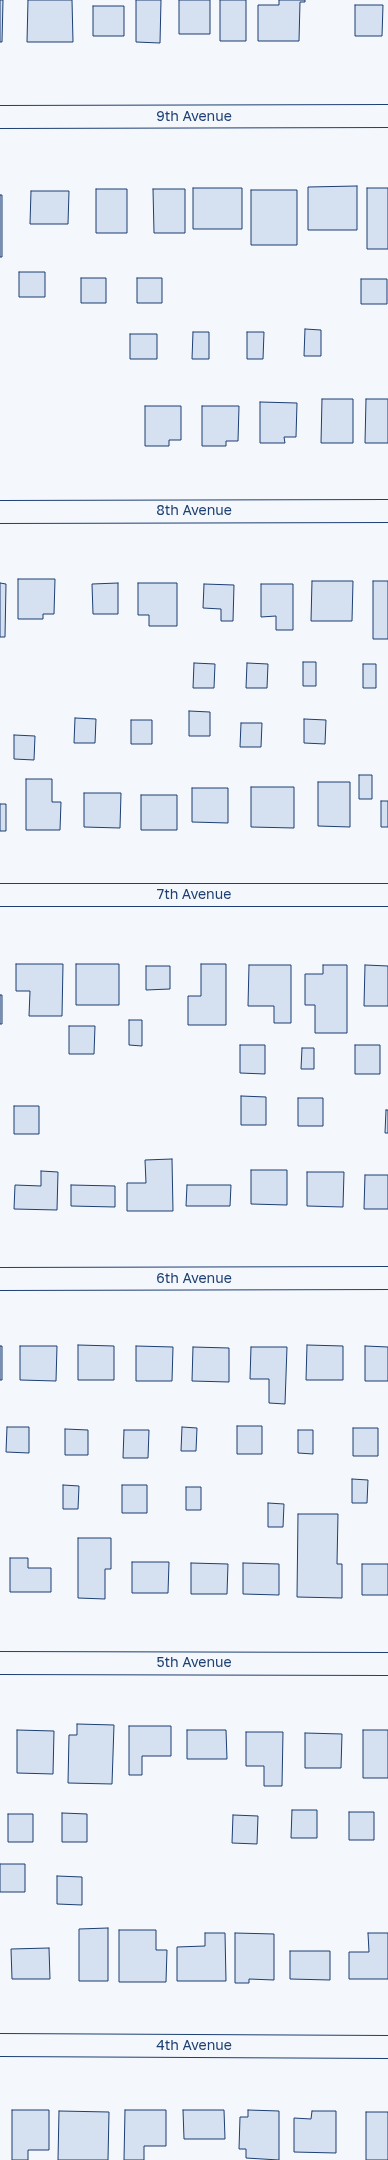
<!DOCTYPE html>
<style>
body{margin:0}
canvas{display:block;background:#f4f7fb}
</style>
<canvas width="388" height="2160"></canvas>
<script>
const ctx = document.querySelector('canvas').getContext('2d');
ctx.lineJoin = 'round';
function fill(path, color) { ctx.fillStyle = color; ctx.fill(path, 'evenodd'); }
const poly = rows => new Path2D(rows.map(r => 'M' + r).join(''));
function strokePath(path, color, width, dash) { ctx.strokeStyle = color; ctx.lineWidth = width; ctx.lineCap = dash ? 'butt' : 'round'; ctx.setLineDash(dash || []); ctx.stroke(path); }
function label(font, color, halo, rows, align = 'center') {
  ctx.font = font + ' "Golos Text",sans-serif'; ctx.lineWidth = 3; ctx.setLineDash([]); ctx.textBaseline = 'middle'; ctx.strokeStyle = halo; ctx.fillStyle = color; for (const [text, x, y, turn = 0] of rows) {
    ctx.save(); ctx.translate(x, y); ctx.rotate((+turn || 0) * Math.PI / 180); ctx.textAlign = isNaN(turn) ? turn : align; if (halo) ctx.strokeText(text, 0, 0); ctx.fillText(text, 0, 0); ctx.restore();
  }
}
const building = poly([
 [0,0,3,0,2,42,0,42,0,0],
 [28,0,72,0,73,42,27,42,28,0],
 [136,0,161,0,160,43,136,42,136,0],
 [179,0,210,0,210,34,179,34,179,0],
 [220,0,246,0,246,41,220,41,220,0],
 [279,0,305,0,305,2,300,2,299,41,258,41,258,5,279,5,279,0],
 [355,5,383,5,382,36,355,36,355,5],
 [93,6,124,6,124,36,93,36,93,6],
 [357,186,357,230,308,230,308,187,357,186],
 [193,188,242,188,242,229,193,229,193,188],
 [367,188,388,188,388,249,367,249,367,188],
 [96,189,127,189,127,233,96,233,96,189],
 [153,189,185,189,185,233,154,233,153,189],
 [251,190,297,190,297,245,251,245,251,190],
 [31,191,69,191,68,224,30,224,31,191],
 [0,195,2,195,2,257,0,257,0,195],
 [19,272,45,272,45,297,19,297,19,272],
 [81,278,106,278,106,303,81,303,81,278],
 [137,278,162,278,162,303,137,303,137,278],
 [361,279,387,279,387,304,361,304,361,279],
 [305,329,321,330,321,356,304,356,305,329],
 [193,332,209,332,209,359,192,359,193,332],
 [247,332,264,332,263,359,247,359,247,332],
 [130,334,157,334,157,359,130,359,130,334],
 [322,399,353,399,353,443,321,443,322,399],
 [366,399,388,399,388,443,365,443,366,399],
 [260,402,297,403,296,437,284,437,285,443,260,443,260,402],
 [145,406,181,406,181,440,169,440,169,446,145,446,145,406],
 [202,406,239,406,238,441,226,441,226,446,202,446,202,406],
 [18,579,55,579,54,614,43,614,43,619,18,619,18,579],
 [312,581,353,581,352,621,311,621,312,581],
 [373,581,388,581,388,639,373,639,373,581],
 [0,583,6,584,5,637,0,637,0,583],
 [118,583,118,614,93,614,92,584,118,583],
 [138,583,177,583,177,626,149,626,149,615,138,615,138,583],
 [204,584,234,585,233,621,221,621,221,609,203,608,204,584],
 [261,584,293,584,293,630,276,630,276,616,261,617,261,584],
 [303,662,316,662,316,686,303,686,303,662],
 [194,663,215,664,214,688,193,688,194,663],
 [247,663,268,664,267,688,246,688,247,663],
 [363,664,376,664,376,688,363,688,363,664],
 [189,711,210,712,210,736,189,736,189,711],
 [75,718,96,719,95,743,74,743,75,718],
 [304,719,326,720,325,744,304,743,304,719],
 [131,720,152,720,152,744,131,744,131,720],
 [241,723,262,723,261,747,240,747,241,723],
 [14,735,35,736,34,760,14,759,14,735],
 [359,775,372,775,372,799,359,799,359,775],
 [26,779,52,779,52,802,61,802,60,830,26,830,26,779],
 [318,782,350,782,350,827,318,826,318,782],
 [251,787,294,787,294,828,251,827,251,787],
 [192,788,228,788,228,823,192,822,192,788],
 [84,793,121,793,120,828,84,827,84,793],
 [141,795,177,795,177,830,141,830,141,795],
 [381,801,388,801,388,827,381,827,381,801],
 [0,804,6,804,6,831,0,831,0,804],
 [16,964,63,964,62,1016,29,1016,30,991,16,991,16,964],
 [76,964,119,964,119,1005,76,1005,76,964],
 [201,964,226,964,226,1025,188,1025,188,996,201,996,201,964],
 [249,965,291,965,291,1023,274,1023,274,1006,248,1006,249,965],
 [323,965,347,965,347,1033,315,1033,315,1005,305,1005,305,974,323,974,323,965],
 [365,965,388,966,388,1006,364,1006,365,965],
 [146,966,170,966,170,989,146,990,146,966],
 [0,995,2,995,2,1024,0,1024,0,995],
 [129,1020,142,1020,142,1046,129,1045,129,1020],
 [69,1026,95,1026,94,1054,69,1054,69,1026],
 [240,1045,265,1045,265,1074,240,1073,240,1045],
 [355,1045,380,1045,380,1074,355,1074,355,1045],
 [302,1048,314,1048,314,1069,301,1069,302,1048],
 [241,1096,266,1097,266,1125,241,1125,241,1096],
 [298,1098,323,1098,323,1126,298,1126,298,1098],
 [14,1106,39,1106,39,1134,14,1134,14,1106],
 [386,1110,388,1110,388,1133,385,1133,386,1110],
 [172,1159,173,1211,127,1211,127,1183,146,1183,145,1160,172,1159],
 [251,1170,287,1170,287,1205,251,1204,251,1170],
 [41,1171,58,1172,57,1210,14,1209,15,1185,41,1186,41,1171],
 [307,1172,344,1172,343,1207,307,1206,307,1172],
 [365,1175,388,1175,388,1209,364,1209,365,1175],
 [71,1185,115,1186,115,1207,71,1206,71,1185],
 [187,1185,231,1185,230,1206,186,1206,187,1185],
 [78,1345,114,1346,114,1380,78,1380,78,1345],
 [307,1345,343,1346,343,1380,306,1380,307,1345],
 [0,1346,2,1346,2,1380,0,1380,0,1346],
 [20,1346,57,1346,56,1381,20,1380,20,1346],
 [136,1346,173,1347,172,1381,136,1381,136,1346],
 [365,1346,388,1347,388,1381,365,1381,365,1346],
 [193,1347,229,1348,229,1382,192,1381,193,1347],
 [251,1347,287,1347,285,1404,269,1403,269,1379,250,1379,251,1347],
 [237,1426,262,1426,262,1454,237,1454,237,1426],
 [7,1427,29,1427,29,1453,6,1452,7,1427],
 [182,1427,197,1428,196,1451,181,1451,182,1427],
 [353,1428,378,1428,378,1456,353,1456,353,1428],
 [65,1429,88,1430,88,1455,65,1455,65,1429],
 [124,1430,149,1430,148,1458,123,1458,124,1430],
 [298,1430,313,1430,313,1454,298,1453,298,1430],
 [352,1479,368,1480,367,1503,352,1503,352,1479],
 [63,1485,79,1486,78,1509,63,1509,63,1485],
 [122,1485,147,1485,147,1513,122,1513,122,1485],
 [186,1487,201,1487,201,1510,186,1510,186,1487],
 [268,1503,284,1504,283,1527,268,1527,268,1503],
 [298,1514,338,1514,337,1564,342,1564,342,1598,297,1597,298,1514],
 [78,1538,111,1538,111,1569,105,1569,105,1599,78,1598,78,1538],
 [10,1558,28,1558,28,1568,51,1568,51,1592,10,1592,10,1558],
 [132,1562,169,1562,168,1593,132,1593,132,1562],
 [191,1563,228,1564,227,1594,191,1594,191,1563],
 [243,1563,279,1564,279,1595,243,1594,243,1563],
 [362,1564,388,1564,388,1595,362,1595,362,1564],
 [77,1724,114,1725,112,1784,68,1783,69,1735,77,1735,77,1724],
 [129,1726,171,1726,171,1756,142,1756,142,1775,129,1775,129,1726],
 [17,1730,54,1731,53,1774,17,1773,17,1730],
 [187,1730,226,1730,227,1759,187,1759,187,1730],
 [363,1730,388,1730,388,1778,363,1778,363,1730],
 [246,1732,283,1732,282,1786,264,1786,264,1766,246,1766,246,1732],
 [305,1733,342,1734,341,1768,305,1768,305,1733],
 [292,1810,317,1810,317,1838,291,1838,292,1810],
 [349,1812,374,1812,374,1840,349,1840,349,1812],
 [62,1813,87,1814,87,1842,62,1842,62,1813],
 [8,1814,33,1814,33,1842,8,1842,8,1814],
 [233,1815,258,1816,257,1844,232,1843,233,1815],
 [0,1864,25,1864,25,1892,0,1892,0,1864],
 [57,1876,82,1877,82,1905,57,1904,57,1876],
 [108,1928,108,1981,79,1981,79,1929,108,1928],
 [119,1930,156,1930,156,1950,167,1950,166,1982,119,1982,119,1930],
 [205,1933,225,1933,226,1981,177,1981,177,1947,205,1946,205,1933],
 [235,1933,274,1934,274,1980,249,1979,249,1983,235,1983,235,1933],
 [368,1933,388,1933,388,1979,349,1979,349,1952,369,1952,368,1933],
 [49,1948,50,1979,12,1979,11,1949,49,1948],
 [290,1951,330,1951,330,1980,290,1979,290,1951],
 [12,2110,49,2110,49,2150,28,2150,28,2160,12,2160,12,2110],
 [125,2110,166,2110,166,2146,144,2146,144,2160,124,2160,125,2110],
 [183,2110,224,2110,225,2139,184,2139,183,2110],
 [248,2110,279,2111,279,2160,246,2158,246,2149,239,2149,240,2117,248,2117,248,2110],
 [59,2111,109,2112,108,2160,58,2160,59,2111],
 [312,2111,336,2111,336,2153,294,2152,294,2118,311,2119,312,2111],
 [366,2112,388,2112,388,2160,366,2160,366,2112]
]);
fill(building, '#d5e0f0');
strokePath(building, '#1d3f73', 1);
const minor = poly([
 [0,117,388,116],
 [0,512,388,511],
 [0,895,388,895],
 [0,1279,388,1278],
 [0,1663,388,1664],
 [0,2045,388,2047]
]);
strokePath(minor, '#1d3f73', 24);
strokePath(minor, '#f4f7fb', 22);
label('14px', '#1d3f73', '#f4f7fb', [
 ["9th Avenue",194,117],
 ["8th Avenue",194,511],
 ["7th Avenue",194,895],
 ["6th Avenue",194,1279],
 ["5th Avenue",194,1663],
 ["4th Avenue",194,2046]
]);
</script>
